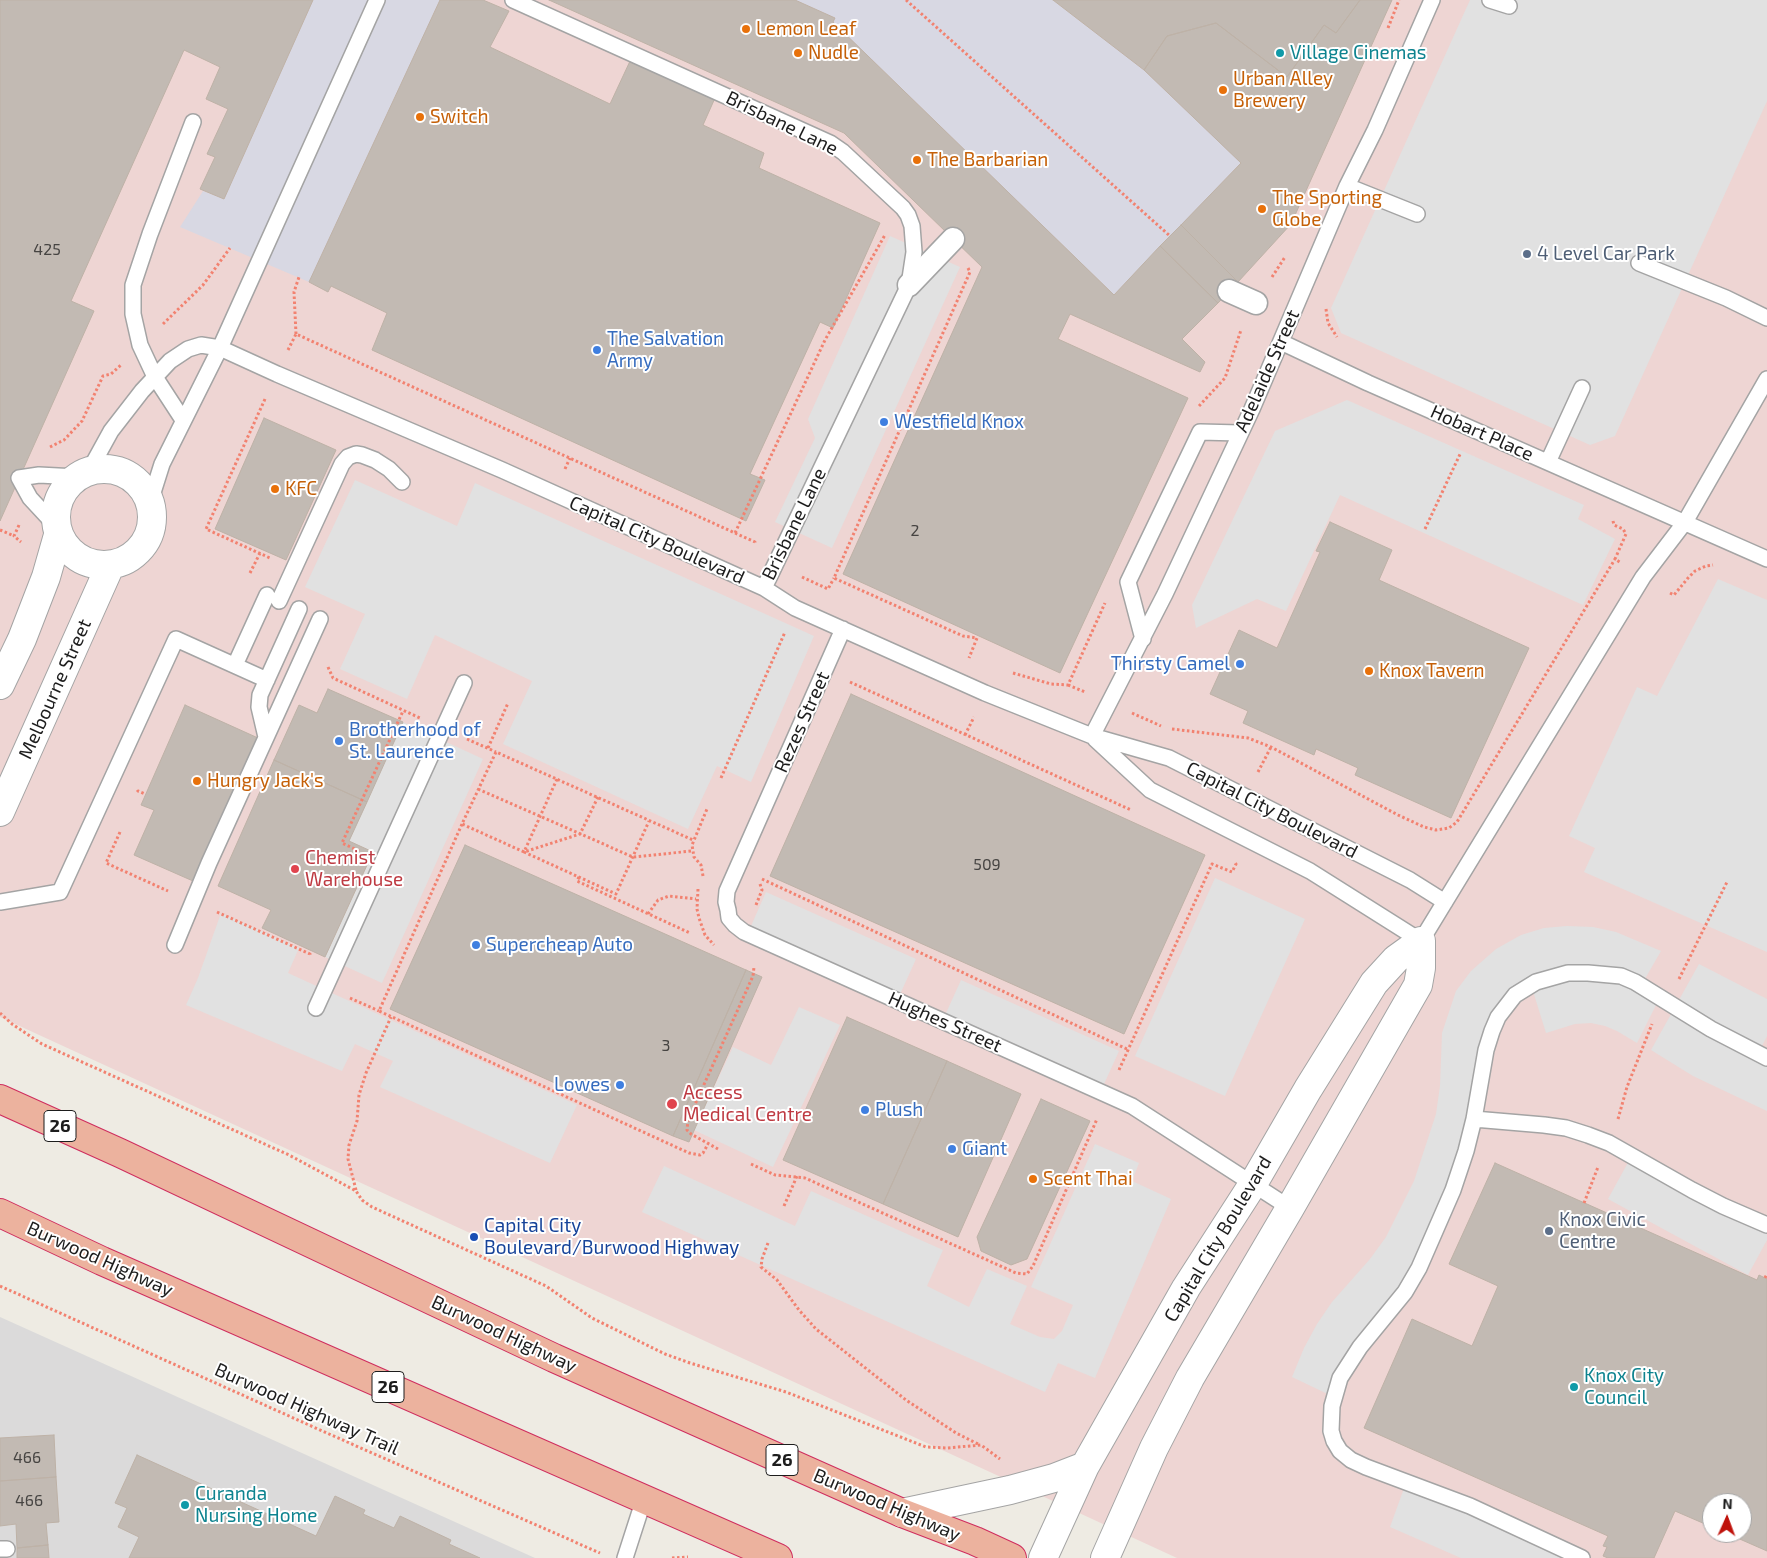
<!DOCTYPE html>
<style>
body{margin:0}
#map{position:relative;width:1767px;height:1558px;overflow:hidden;background:#eeebe3;font-family:"Exo 2",sans-serif}
canvas{display:block}
.north{position:absolute;left:1702px;top:1493px;width:50px;height:50px;box-sizing:border-box;background:#fff;border:1px solid #a5a5a5;border-radius:50%;rotate:2deg;font-size:14px;font-weight:700;line-height:20px;text-align:center;color:#1d1d1d}
.north::after{content:'';display:block;margin:auto;width:18px;height:22px;background:#bf120b;clip-path:polygon(50% 0,100% 100%,50% 72%,0 100%)}
</style>
<div id="map">
<canvas width="1767" height="1558"></canvas>
<div class="north">N</div>
</div>
<script>
const ctx = document.querySelector('canvas').getContext('2d');
ctx.lineJoin = 'round';
function fill(path, color) { ctx.fillStyle = color; ctx.fill(path, 'evenodd'); }
const poly = rows => new Path2D(rows.map(r => 'M' + r).join(''));
function strokePath(path, color, width, dash) { ctx.strokeStyle = color; ctx.lineWidth = width; ctx.lineCap = dash ? 'butt' : 'round'; ctx.setLineDash(dash || []); ctx.stroke(path); }
function label(font, color, halo, rows, align = 'center') {
  ctx.font = font + ' "Exo 2",sans-serif'; ctx.lineWidth = 4; ctx.setLineDash([]); ctx.textBaseline = 'middle'; ctx.strokeStyle = halo; ctx.fillStyle = color; for (const [text, x, y, turn = 0] of rows) {
    ctx.save(); ctx.translate(x, y); ctx.rotate((+turn || 0) * Math.PI / 180); ctx.textAlign = isNaN(turn) ? turn : align; if (halo) ctx.strokeText(text, 0, 0); ctx.fillText(text, 0, 0); ctx.restore();
  }
}
fill(poly([
 [0,1317,535,1558,0,1558]
]), '#dbdada');
fill(poly([
 [0,0,1767,0,1767,1558,1177,1558,0,1017],
 [1712,1503,1742,1503,1742,1533,1712,1533]
]), '#eed5d3');
fill(poly([
 [1470,0,1767,0,1767,101,1615,436,1590,445,1341,333,1331,308],
 [890,236,960,267,832,548,775,522,815,438,808,419],
 [1347,400,1584,505,1578,519,1615,539,1583,605,1340,495,1286,611,1257,599,1196,628,1192,605,1275,431],
 [355,480,457,526,475,483,814,636,751,782,717,766,688,829,503,744,532,681,435,635,407,699,340,669,365,614,305,587],
 [1718,579,1767,600,1767,952,1584,872,1595,848,1569,836,1637,687,1657,696],
 [403,722,483,759,382,983,325,957,373,852,349,841],
 [1215,878,1305,919,1225,1096,1135,1056],
 [766,892,916,959,897,1001,747,935],
 [221,913,299,948,288,973,577,1105,550,1163,380,1087,393,1061,355,1044,342,1071,186,1005,198,978],
 [1567,926,1593,927,1616,932,1661,951,1642,984,1661,995,1637,1043,1617,1031,1605,1026,1591,1023,1575,1024,1546,1033,1532,988,1500,1019,1436,1236,1362,1348,1336,1398,1292,1377,1304,1348,1317,1324,1332,1302,1370,1259,1386,1237,1414,1181,1436,1114,1440,1086,1442,1033,1456,991,1471,971,1496,949,1521,935,1544,928],
 [1699,964,1767,999,1767,1036,1759,1052,1767,1056,1767,1111,1693,1076,1651,1050],
 [961,980,1119,1051,1100,1093,942,1022],
 [799,1007,840,1025,773,1167,694,1130,733,1047,771,1065],
 [1095,1144,1139,1163,1132,1181,1171,1199,1095,1378,1058,1363,1045,1392,642,1212,664,1166,795,1226,811,1191,943,1250,927,1286,969,1307,987,1269,1027,1286,1010,1324,1040,1337,1054,1339,1062,1331,1073,1305,1031,1287],
 [1631,1157,1767,1222,1767,1240,1748,1275,1608,1199],
 [1407,1480,1587,1558,1461,1558,1390,1527]
]), '#e1e1e1');
fill(poly([
 [313,0,440,0,309,282,180,227,203,191,224,199],
 [795,0,1053,0,1144,70,1241,163,1114,295,833,22,835,18]
]), '#d8d8e3');
const building = poly([
 [0,0,313,0,224,199,200,189,215,157,207,154,228,109,206,99,220,67,184,50,71,301,94,311,0,521,0,0],
 [440,0,483,0,509,11,490,47,610,104,631,59,715,98,703,125,764,153,759,168,880,223,833,328,820,322,750,474,765,480,746,521,372,350,387,313,331,286,328,292,309,282,440,0],
 [549,0,795,0,835,18,833,22,1114,295,1160,246,1218,303,1182,339,1205,362,1200,372,1070,314,1058,339,1188,398,1060,673,843,574,982,267,844,133,549,0],
 [1053,0,1360,0,1336,33,1324,25,1287,77,1216,23,1167,36,1144,70,1053,0],
 [1360,0,1392,0,1291,224,1238,282,1181,225,1241,163,1144,70,1167,36,1216,23,1287,77,1324,25,1336,33,1360,0],
 [1181,225,1238,282,1218,303,1160,246,1181,225],
 [264,418,336,450,286,560,215,529,264,418],
 [1330,522,1392,550,1379,580,1529,648,1451,818,1355,775,1358,768,1316,749,1314,755,1243,723,1248,711,1210,694,1239,630,1277,648,1320,552,1316,551,1330,522],
 [328,689,403,722,367,802,274,760,299,705,317,713,328,689],
 [851,694,1205,855,1124,1034,770,876,851,694],
 [185,705,258,738,245,766,225,822,220,820,193,881,134,855,154,810,141,805,185,705],
 [274,760,367,802,349,841,373,852,325,957,262,928,271,910,218,886,274,760],
 [465,845,746,970,673,1136,390,1009,465,845],
 [746,970,762,977,689,1142,673,1136,746,970],
 [847,1017,947,1061,883,1204,783,1160,847,1017],
 [947,1061,1021,1094,958,1237,883,1204,947,1061],
 [1041,1099,1090,1121,1027,1259,1011,1265,981,1251,977,1237,1041,1099],
 [1495,1163,1757,1280,1759,1275,1767,1279,1767,1551,1726,1533,1742,1533,1742,1503,1712,1503,1712,1527,1675,1511,1654,1558,1608,1558,1603,1556,1607,1547,1603,1546,1608,1536,1364,1428,1412,1319,1472,1346,1498,1286,1449,1264,1495,1163],
 [54,1435,56,1477,0,1481,0,1438,54,1435],
 [137,1455,316,1536,335,1496,365,1510,363,1514,394,1528,400,1516,451,1540,449,1544,480,1558,129,1558,139,1537,118,1527,127,1508,115,1503,137,1455],
 [56,1477,59,1522,46,1523,48,1545,17,1548,16,1524,0,1526,0,1481,56,1477],
 [48,1545,49,1558,17,1558,17,1548,48,1545]
]);
fill(building, '#c2bab3');
strokePath(building, '#beb2a7', 1);
const service = poly([
 [513,0,830,143,843,152,903,208,908,215,912,226,914,252,909,285,764,588],
 [1490,0,1509,6],
 [1347,186,1417,214],
 [1639,263,1726,298,1767,318],
 [1281,342,1368,383,1767,559],
 [183,420,155,377,140,345,133,314,133,285,150,234,193,122],
 [1548,462,1582,388],
 [89,471,111,431,142,391,170,361,188,349,201,345,220,348,277,374,502,470,764,588,795,608,985,693,1092,736,1169,758,1410,880,1445,902],
 [150,502,162,464,220,348,377,0],
 [55,525,30,498,19,478,39,475,77,477],
 [279,601,342,464,348,457,356,454,362,455,375,460,389,469,402,482],
 [843,629,727,891,726,902,728,910,729,918,735,925,744,932,1132,1106,1290,1208],
 [1143,639,1128,582,1200,432,1240,433],
 [235,665,267,595],
 [1092,736,1165,594,1252,409,1347,186,1375,130,1432,0],
 [266,737,259,707,260,695,299,609],
 [1095,739,1150,790,1310,871,1421,941,1643,577,1685,522,1767,379],
 [0,902,60,892,176,639,267,680],
 [175,945,209,863,320,619],
 [316,1008,464,683],
 [1474,1119,1544,1125,1566,1128,1588,1135,1609,1143,1692,1190,1723,1206,1767,1225],
 [0,1549,7,1549],
 [625,1558,644,1499],
 [1582,1558,1470,1506,1366,1467,1351,1460,1340,1451,1334,1441,1331,1431,1332,1406,1340,1378,1360,1347,1405,1292,1419,1268,1453,1190,1466,1151,1474,1119,1486,1050,1492,1031,1498,1017,1515,995,1536,982,1568,973,1588,973,1621,976,1635,982,1711,1029,1767,1058]
]);
const pedestrian = poly([
 [909,285,953,239],
 [1229,291,1256,303]
]);
const minor = poly([
 '56 517a48 48 0 1 1 96 0a48 48 0 1 1-96 0Z',
 [0,685,22,639,46,577,58,535],
 [0,812,110,566],
 [902,1513,1010,1490,1054,1478,1085,1466],
 [1043,1558,1085,1466,1186,1288,1253,1184,1308,1089,1374,983,1396,959,1421,941],
 [1105,1558,1154,1448,1190,1378,1290,1208,1418,985,1421,968,1421,941]
]);
const trunk = poly([
 [0,1099,120,1153,554,1358,902,1513,975,1541,1012,1558],
 [0,1213,102,1261,778,1558]
]);
strokePath(service, '#a4a4a4', 18);
strokePath(pedestrian, '#a4a4a4', 25);
strokePath(minor, '#a4a4a4', 30);
strokePath(trunk, '#cf2d5e', 30);
strokePath(poly([
 [906,0,1170,236],
 [1388,28,1399,0],
 [968,268,970,272,834,578,963,636,977,638,969,658],
 [1272,277,1285,257],
 [1326,309,1328,323,1337,337],
 [163,324,203,285,230,248],
 [296,334,294,292,299,277],
 [288,350,296,334,735,533,825,340,885,235],
 [265,399,206,529,270,558],
 [1199,406,1225,378,1241,330],
 [50,447,64,440,82,421,103,376,111,374,121,365],
 [565,469,570,458],
 [1613,521,1614,525,1623,529,1626,534,1615,559,1621,563],
 [19,525,14,536,21,542],
 [1425,529,1461,452],
 [0,530,14,536],
 [735,533,755,542,755,544],
 [250,573,260,553],
 [802,577,828,589,834,578],
 [1670,593,1674,595,1688,578,1695,571,1706,566,1713,565],
 [328,667,333,678,420,718],
 [1013,673,1051,684,1068,685,1105,603],
 [850,682,1131,810],
 [1068,685,1085,692],
 [1132,713,1161,726],
 [1172,729,1248,738,1271,747,1398,815,1424,827,1436,830,1449,828,1457,822,1615,559],
 [965,735,974,717],
 [467,739,496,752],
 [488,748,508,703],
 [1258,772,1271,747],
 [721,778,785,632],
 [557,779,524,852,616,894,649,821],
 [478,789,633,857,692,851],
 [137,792,138,791,145,794],
 [598,797,580,834,524,852,462,824,496,752,693,840],
 [462,824,379,1011,689,1153,700,1155,703,1153,708,1144],
 [120,832,106,863,168,891],
 [359,851,342,843,403,711],
 [703,876,701,865,694,857,692,845,707,809],
 [579,877,577,881,690,933],
 [762,879,1129,1050],
 [698,889,697,909,699,918,705,935,714,945],
 [756,905,762,890,760,884],
 [217,912,290,945,310,954,309,956],
 [648,914,658,900,669,896,696,899],
 [1679,979,1727,882],
 [350,998,379,1011],
 [0,1013,12,1024,42,1044,289,1155,356,1191,362,1200,372,1207,546,1286,592,1318,665,1354,690,1363,786,1392,926,1447,947,1448,981,1445,1000,1459],
 [1119,1070,1212,864,1232,872,1236,864,1235,863],
 [1618,1119,1627,1087,1652,1024],
 [718,1149,691,1134,687,1130,688,1120,753,976,754,967],
 [751,1164,775,1175,805,1178,1016,1273,1027,1274,1033,1266,1097,1119],
 [356,1190,348,1159,349,1145,357,1121,359,1095,366,1073,391,1017],
 [1584,1203,1598,1167],
 [784,1206,797,1176],
 [768,1243,762,1259,761,1267,777,1280,799,1310,816,1329,906,1400,956,1433,980,1445],
 [1765,1278,1767,1274],
 [0,1286,329,1434,600,1553],
 [672,1558,688,1557]
]), '#f28270', 3, [2.5, 2.5]);
strokePath(service, '#fff', 15);
strokePath(pedestrian, '#fff', 22);
strokePath(minor, '#fff', 28);
strokePath(trunk, '#ecb29e', 28);
for (const [x, y, r, color] of [
 [746,29,5,"#e8710a"],
 [798,53,5,"#e8710a"],
 [1280,53,5,"#0f9aa8"],
 [1223,90,5,"#e8710a"],
 [420,117,5,"#e8710a"],
 [917,160,5,"#e8710a"],
 [1262,209,5,"#e8710a"],
 [1527,254,5,"#5c6f8a"],
 [597,350,5,"#3f7fe0"],
 [884,422,5,"#3f7fe0"],
 [275,489,5,"#e8710a"],
 [1240,664,5,"#3f7fe0"],
 [1369,671,5,"#e8710a"],
 [339,741,5,"#3f7fe0"],
 [197,781,5,"#e8710a"],
 [295,869,5,"#e0444e"],
 [476,945,5,"#3f7fe0"],
 [620,1085,5,"#3f7fe0"],
 [672,1104,6,"#e0444e"],
 [865,1110,5,"#3f7fe0"],
 [952,1149,5,"#3f7fe0"],
 [1033,1179,5,"#e8710a"],
 [1549,1231,5,"#5c6f8a"],
 [474,1237,5,"#1a4fb4"],
 [1574,1387,5,"#0f9aa8"],
 [185,1505,5,"#0f9aa8"]
]) { const dot = new Path2D(); dot.arc(x, y, r, 0, 2 * Math.PI); ctx.fillStyle = color; ctx.fill(dot); strokePath(dot, '#fff', 2); }
label('16px', '#464442', null, [
 ["425",47,250],
 ["2",915,531],
 ["509",987,865],
 ["3",666,1046],
 ["466",27,1458],
 ["466",29,1501]
]);
for (const [x, y, w] of [
 [60,1126,32],
 [388,1387,32],
 [782,1460,32]
]) { const box = new Path2D(); box.roundRect(x - w / 2, y - 15.5, w, 31, 4); ctx.fillStyle = '#fff'; ctx.fill(box); strokePath(box, '#1d1d1d', 1); }
label('bold 18px', '#1d1d1d', null, [
 ["26",60,1126],
 ["26",388,1387],
 ["26",782,1460]
]);
label('19px', '#c56008', '#fff', [
 ["Lemon Leaf",756,29],
 ["Nudle",808,53],
 ["Urban Alley",1233,79],
 ["Brewery",1233,101],
 ["Switch",430,117],
 ["The Barbarian",927,160],
 ["The Sporting",1272,198],
 ["Globe",1272,220],
 ["KFC",285,489],
 ["Knox Tavern",1379,671],
 ["Hungry Jack's",207,781],
 ["Scent Thai",1043,1179]
], 'left');
label('19px', '#0d838f', '#fff', [
 ["Village Cinemas",1290,53],
 ["Knox City",1584,1376],
 ["Council",1584,1398],
 ["Curanda",195,1494],
 ["Nursing Home",195,1516]
], 'left');
label('19px', '#1d1d1d', '#fff', [
 ["Brisbane Lane",782,123,26],
 ["Adelaide Street",1267,371,-66],
 ["Hobart Place",1482,433,24],
 ["Brisbane Lane",794,524,-64],
 ["Capital City Boulevard",657,540,24],
 ["Melbourne Street",55,689,-66],
 ["Rezes Street",802,722,-66],
 ["Capital City Boulevard",1272,810,27],
 ["Hughes Street",945,1022,24],
 ["Capital City Boulevard",1218,1239,-59],
 ["Burwood Highway",100,1259,24],
 ["Burwood Highway",504,1334,25],
 ["Burwood Highway Trail",307,1409,24],
 ["Burwood Highway",887,1505,23]
]);
label('19px', '#4e5e75', '#fff', [
 ["4 Level Car Park",1537,254],
 ["Knox Civic",1559,1220],
 ["Centre",1559,1242]
], 'left');
label('19px', '#366cbe', '#fff', [
 ["The Salvation",607,339],
 ["Army",607,361],
 ["Westfield Knox",894,422],
 ["Thirsty Camel",1230,664,"right"],
 ["Brotherhood of",349,730],
 ["St. Laurence",349,752],
 ["Supercheap Auto",486,945],
 ["Lowes",610,1085,"right"],
 ["Plush",875,1110],
 ["Giant",962,1149]
], 'left');
label('19px', '#be3a42', '#fff', [
 ["Chemist",305,858],
 ["Warehouse",305,880],
 ["Access",683,1093],
 ["Medical Centre",683,1115]
], 'left');
label('19px', '#164399', '#fff', [
 ["Capital City",484,1226],
 ["Boulevard/Burwood Highway",484,1248]
], 'left');
</script>
